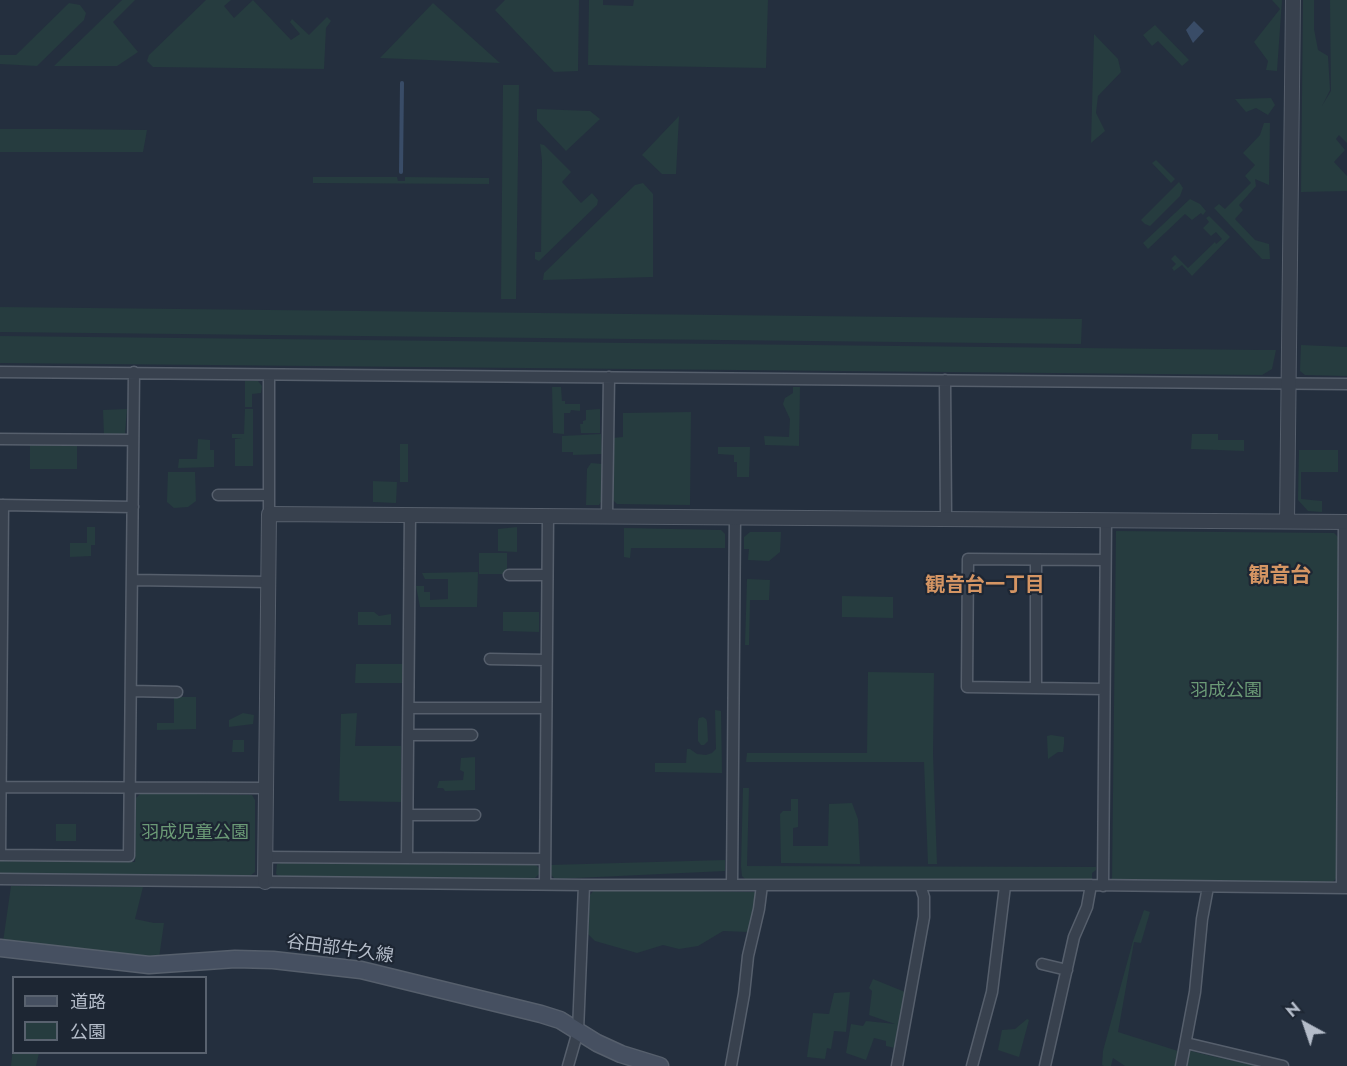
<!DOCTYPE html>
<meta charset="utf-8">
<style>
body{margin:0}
#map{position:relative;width:1347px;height:1066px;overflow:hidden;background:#242f3e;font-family:Jost,"Noto Sans JP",sans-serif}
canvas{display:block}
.legend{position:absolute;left:12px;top:976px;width:195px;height:78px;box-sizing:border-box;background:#1d2633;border:2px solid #59626f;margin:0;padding:8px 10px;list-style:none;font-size:18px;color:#b4bcc9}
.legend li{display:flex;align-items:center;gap:12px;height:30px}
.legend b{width:30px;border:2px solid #59626f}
.north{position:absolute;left:1275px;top:994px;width:60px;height:60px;-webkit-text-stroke:4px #1d2633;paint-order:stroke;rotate:320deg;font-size:16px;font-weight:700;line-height:24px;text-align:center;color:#b4bcc9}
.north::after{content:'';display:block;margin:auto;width:21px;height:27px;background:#b4bcc9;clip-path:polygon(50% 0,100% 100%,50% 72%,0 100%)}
</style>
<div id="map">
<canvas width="1347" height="1066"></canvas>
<ul class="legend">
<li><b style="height:8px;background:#465061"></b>道路</li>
<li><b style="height:16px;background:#263c3f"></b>公園</li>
</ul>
<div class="north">N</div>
</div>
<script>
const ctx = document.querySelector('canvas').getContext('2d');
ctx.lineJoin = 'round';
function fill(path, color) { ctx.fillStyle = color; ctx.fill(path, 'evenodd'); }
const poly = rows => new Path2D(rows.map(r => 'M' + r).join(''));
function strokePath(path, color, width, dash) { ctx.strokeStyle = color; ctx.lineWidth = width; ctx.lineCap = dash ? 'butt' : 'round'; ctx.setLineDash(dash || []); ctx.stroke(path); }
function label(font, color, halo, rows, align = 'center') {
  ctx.font = font + ' Jost,"Noto Sans JP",sans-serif'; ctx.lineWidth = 4.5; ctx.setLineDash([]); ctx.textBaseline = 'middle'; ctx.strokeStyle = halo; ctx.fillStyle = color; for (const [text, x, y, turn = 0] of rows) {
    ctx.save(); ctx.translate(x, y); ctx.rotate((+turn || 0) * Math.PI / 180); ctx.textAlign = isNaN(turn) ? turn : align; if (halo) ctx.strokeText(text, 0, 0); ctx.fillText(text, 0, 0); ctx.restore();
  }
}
fill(poly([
 [122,0,135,0,113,22,138,52,117,66,54,66],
 [206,0,231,0,224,6,234,18,253,0,291,40,300,34,290,22,292,19,309,35,327,17,331,21,326,28,324,69,153,67,147,61,149,55],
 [505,0,579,0,578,71,554,72,495,10],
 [589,0,603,0,603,5,633,6,634,0,768,0,766,68,588,65],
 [1272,0,1282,0,1277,71,1266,70,1268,61,1254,42,1280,9],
 [1303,0,1314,0,1314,29,1318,50,1328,56,1330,90,1322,106,1331,91,1330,0,1347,0,1347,143,1339,135,1336,139,1345,150,1334,162,1347,176,1347,191,1301,192],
 [69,3,80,5,86,13,84,20,37,66,0,64,0,55,16,55],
 [433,3,500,63,380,58],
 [1155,25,1189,60,1182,66,1158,41,1152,46,1143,35],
 [1094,34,1118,59,1121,72,1098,96,1096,113,1105,131,1091,143],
 [503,85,519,85,516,299,501,299],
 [1271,98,1275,105,1268,115,1256,108,1246,112,1235,99],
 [537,109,590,111,600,119,566,151,537,120],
 [679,116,676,174,662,174,642,155],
 [1264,123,1270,123,1269,185,1255,179,1256,186,1239,205,1243,210,1235,219,1255,240,1269,244,1270,259,1262,259,1214,208,1219,204,1225,209,1251,183,1245,176,1255,165,1243,153,1260,135],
 [0,129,58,129,147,130,143,152,0,152],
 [540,144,544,145,571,172,562,182,581,203,592,193,598,200,597,205,539,261,535,259,535,252,541,252,542,160],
 [1156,160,1175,179,1171,183,1152,163],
 [313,177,397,177,398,181,405,181,405,177,489,178,489,184,313,183],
 [1179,182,1183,188,1180,196,1150,226,1145,224,1141,220],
 [643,183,653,194,653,277,543,280,544,273,635,185],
 [1190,199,1200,204,1206,211,1203,215,1201,213,1192,220,1185,214,1148,249,1143,243],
 [1209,216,1230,237,1192,276,1182,265,1174,271,1172,268,1176,264,1171,259,1175,255,1188,268,1215,242,1216,244,1222,239,1216,232,1211,236,1203,228,1209,222,1206,218],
 [0,307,1082,319,1081,344,0,332],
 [0,336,1260,350,1276,350,1272,369,1262,375,0,363],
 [1301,345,1347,347,1347,376,1305,375,1300,371],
 [245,381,258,381,262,386,261,393,252,394,252,407,245,407],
 [552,387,561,387,562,401,565,401,565,404,580,404,580,411,571,410,570,413,564,413,564,434,553,433],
 [793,387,800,387,799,446,765,445,764,436,789,437,790,419,783,404,785,398,793,393],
 [127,409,125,434,121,436,104,435,103,410],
 [245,409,253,409,253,466,235,466,235,439,242,438,232,438,232,434,244,434],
 [600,409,600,433,581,433,580,424,583,424,583,421,586,420,586,410],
 [691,412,690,505,617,504,613,500,612,438,623,437,623,413],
 [601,434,602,454,573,455,573,452,562,452,562,436],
 [1192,434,1218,434,1218,440,1244,440,1244,451,1191,449],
 [198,439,210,440,210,450,214,450,214,467,178,468,179,459,197,459],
 [400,444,408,444,408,482,400,482],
 [30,445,77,445,77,469,30,469],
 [718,447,750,447,749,477,737,477,737,462,734,462,734,455,718,454],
 [1299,450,1338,450,1338,472,1301,472,1301,499,1322,501,1322,512,1308,511,1298,500],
 [591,463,602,464,602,500,599,505,586,505,587,469],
 [168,472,195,472,196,501,188,507,174,508,167,502],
 [373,481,397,482,396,503,373,502],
 [87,527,95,527,95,545,91,545,91,556,70,557,70,543,87,543],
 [517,527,517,552,498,551,498,529],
 [624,528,721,530,725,534,725,548,631,548,630,558,624,557],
 [1116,531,1334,533,1338,537,1337,878,1330,884,1112,881],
 [750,532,781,532,780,552,769,561,748,560,749,549,744,549,744,537],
 [479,553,507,553,507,574,479,574],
 [478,572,477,607,420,607,416,586,424,586,424,592,430,592,430,600,448,599,448,579,425,579,422,573],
 [747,579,770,580,769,600,750,600,749,645,745,645],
 [842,596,893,597,893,618,842,617],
 [358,612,374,612,379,616,391,614,391,625,358,625],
 [503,612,539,612,539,632,503,631],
 [356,664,403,664,403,683,355,683],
 [868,672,934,673,933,754,937,864,928,864,924,762,746,762,747,753,867,753],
 [174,697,196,697,196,729,157,730,157,723,174,723],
 [715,710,721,711,722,773,655,772,655,763,686,763,687,749,690,749,697,754,706,755,712,753,716,749],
 [243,713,254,715,253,724,229,727,229,720],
 [357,713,355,746,401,746,401,802,339,801,341,714],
 [703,717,706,719,707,722,708,741,704,745,701,745,698,741,698,721,699,718],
 [1051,735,1064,737,1064,744,1063,752,1058,752,1048,759,1047,736],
 [233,740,244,740,244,752,232,752],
 [475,757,475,790,445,791,443,788,437,788,439,781,463,780,464,772,460,770,461,758],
 [743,788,749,788,747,866,1096,867,1096,870,1092,873,1092,881,746,880,742,876,741,866],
 [141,793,252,795,255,800,255,872,250,876,0,874,0,861,135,862,136,798],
 [791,799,798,799,798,827,793,828,793,846,828,846,829,804,852,803,858,819,860,864,781,863,780,814,783,811,791,811],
 [56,824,76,824,76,841,56,841],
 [725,860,725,871,555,879,550,874,550,865],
 [281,863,535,864,540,869,540,873,535,878,280,877,276,874,277,864],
 [11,886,143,887,135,919,154,923,164,923,159,958,143,958,3,942],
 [595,889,757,892,749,932,723,931,698,946,679,949,663,945,637,953,595,941,588,934,590,895],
 [1144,910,1150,912,1141,943,1134,942,1118,1032,1178,1051,1177,1066,1125,1066,1113,1058,1111,1066,1104,1066,1102,1065,1103,1051,1133,941],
 [873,979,905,992,895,1048,886,1046,886,1041,874,1038,866,1060,846,1053,851,1024,863,1026,866,1021,895,1024,869,1015,872,991,869,988],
 [850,992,846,1032,834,1031,831,1049,827,1048,825,1059,807,1057,813,1013,829,1014,834,993],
 [1027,1019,1029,1020,1019,1057,998,1050,1002,1030,1015,1029],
 [13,1048,14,1052,39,1053,36,1066,11,1066],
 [1187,1050,1211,1056,1258,1066,1185,1066]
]), '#263c3f');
fill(poly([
 [1194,21,1204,31,1193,43,1186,30]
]), '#394c67');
strokePath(poly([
 [401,172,402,83]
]), '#394c67', 4);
const minor = poly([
 [0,372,1347,384],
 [945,380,946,519],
 [0,439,133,440],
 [218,495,269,495],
 [0,505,133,507],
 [269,514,269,375],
 [607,516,609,377],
 [509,575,547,575],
 [133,580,268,582],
 [490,659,546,660],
 [1036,688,1036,560],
 [1104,689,967,687,968,559,1105,560],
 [132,691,177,692],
 [409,708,546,708],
 [408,735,472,735],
 [1,787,266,788],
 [408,815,475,815],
 [0,855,129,856,134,372],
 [0,855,3,505],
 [265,857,545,859],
 [407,857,410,514],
 [0,879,584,885,1091,885,1347,888],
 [545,884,548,515],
 [732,885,735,517],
 [1103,886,1106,520],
 [1342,888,1344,522],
 [1042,964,1067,970],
 [1186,1043,1283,1066],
 [568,1066,578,1031,584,885],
 [731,1066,744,994,748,956,759,909,762,885],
 [897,1066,924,917,924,897,920,885],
 [972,1066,992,992,1005,886],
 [1045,1066,1074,937,1087,907,1091,885],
 [1181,1066,1195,992,1202,919,1208,887]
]);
const tertiary = poly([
 [1287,521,1293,0],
 [265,882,269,514,1347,522]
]);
const secondary = poly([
 [0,948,149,965,235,959,273,960,361,970,541,1014,560,1020,597,1043,621,1054,660,1066]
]);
strokePath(minor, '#565f6c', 13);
strokePath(tertiary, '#565f6c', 16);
strokePath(secondary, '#565f6c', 19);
strokePath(minor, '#38414e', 10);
strokePath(tertiary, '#38414e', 14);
strokePath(secondary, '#465061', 16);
label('18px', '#6b9a76', '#1d2633', [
 ["羽成公園",1226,692],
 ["羽成児童公園",195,834]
]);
label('18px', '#b4bcc9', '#1d2633', [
 ["谷田部牛久線",340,950,8]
]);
label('bold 20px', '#d59563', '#1d2633', [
 ["観音台一丁目",985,586]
]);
label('bold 21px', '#d59563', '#1d2633', [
 ["観音台",1280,577]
]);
</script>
